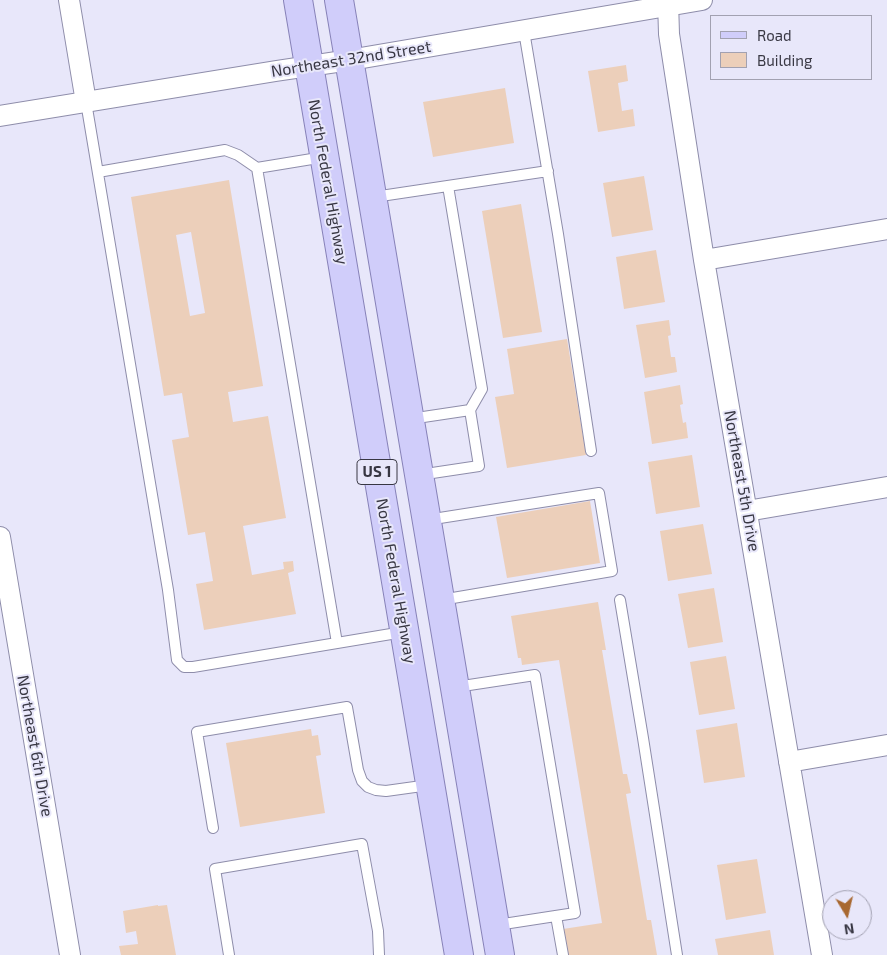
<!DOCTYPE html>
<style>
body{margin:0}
#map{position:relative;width:887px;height:955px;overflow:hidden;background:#e8e7fa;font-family:"Exo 2",sans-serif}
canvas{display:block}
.legend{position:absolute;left:710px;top:15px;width:162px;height:65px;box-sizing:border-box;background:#e8e7fa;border:1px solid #a2a1b1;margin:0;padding:6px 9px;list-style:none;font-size:15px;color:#383743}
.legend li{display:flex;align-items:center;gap:10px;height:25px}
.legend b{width:25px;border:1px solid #a2a1b1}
.north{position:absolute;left:822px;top:890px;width:50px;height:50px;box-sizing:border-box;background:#e8e7fa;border:1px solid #a2a1b1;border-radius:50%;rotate:171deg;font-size:14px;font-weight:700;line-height:20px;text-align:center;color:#383743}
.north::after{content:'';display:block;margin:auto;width:18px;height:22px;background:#a86830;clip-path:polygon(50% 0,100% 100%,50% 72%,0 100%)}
</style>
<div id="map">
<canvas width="887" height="955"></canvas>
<ul class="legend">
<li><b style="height:6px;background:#d0cdfa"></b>Road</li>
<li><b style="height:14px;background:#eccfba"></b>Building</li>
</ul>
<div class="north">N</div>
</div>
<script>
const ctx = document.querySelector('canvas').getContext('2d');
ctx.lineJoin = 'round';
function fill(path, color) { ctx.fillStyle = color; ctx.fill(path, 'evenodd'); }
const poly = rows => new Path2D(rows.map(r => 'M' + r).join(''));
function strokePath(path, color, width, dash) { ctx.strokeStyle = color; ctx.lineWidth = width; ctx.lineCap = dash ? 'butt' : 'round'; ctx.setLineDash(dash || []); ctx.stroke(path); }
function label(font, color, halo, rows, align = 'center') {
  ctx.font = font + ' "Exo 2",sans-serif'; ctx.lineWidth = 4; ctx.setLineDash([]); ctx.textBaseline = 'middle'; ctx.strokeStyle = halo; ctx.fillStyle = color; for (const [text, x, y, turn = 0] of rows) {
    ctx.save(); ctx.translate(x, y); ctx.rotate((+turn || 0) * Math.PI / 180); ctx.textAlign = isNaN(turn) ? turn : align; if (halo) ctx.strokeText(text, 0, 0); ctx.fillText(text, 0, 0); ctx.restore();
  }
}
fill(poly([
 [626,65,628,81,618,83,622,111,633,109,635,126,598,132,588,71],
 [505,88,514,143,433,157,423,102],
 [644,176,653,230,612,237,603,183],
 [229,180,263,386,228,392,233,422,268,416,286,518,243,526,252,575,284,569,283,562,293,561,294,571,288,573,296,614,204,630,196,584,213,581,205,532,188,535,172,440,189,437,182,393,164,396,131,197],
 [191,232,205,313,190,316,176,235],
 [521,204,542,332,503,338,482,211],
 [656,250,665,302,624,309,616,257],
 [669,320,671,335,668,336,671,357,675,357,677,372,645,378,636,325],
 [567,339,586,455,507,468,495,397,514,394,507,349],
 [680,385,683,404,680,405,683,423,686,422,688,438,652,444,644,392],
 [692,455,700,507,656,514,648,462],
 [590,501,600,563,507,578,496,517],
 [703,524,712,574,668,581,660,531],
 [714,588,723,642,688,648,678,594],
 [598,602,606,650,602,650,623,774,627,774,631,793,626,794,647,920,651,920,657,955,567,955,563,929,602,923,559,660,522,665,521,658,518,658,511,616],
 [726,656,735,709,699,715,690,662],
 [737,723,745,777,704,783,696,730],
 [311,729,312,736,318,735,321,755,316,756,325,813,240,827,226,743],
 [757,859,766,913,726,920,717,865],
 [158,905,158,906,167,905,176,955,121,955,119,946,138,944,136,931,126,933,123,911],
 [770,930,774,955,718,955,715,939]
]), '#eccfba');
const lane = poly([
 [524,31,558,234,591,451],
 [86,102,168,590,177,660,184,667,193,667,403,632],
 [257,168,337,643],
 [98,172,225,150,238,155,257,168,324,157],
 [374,197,548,171],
 [410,419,470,410,482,389,448,186],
 [419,475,479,466,470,410],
 [427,520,599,493,612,571,441,600],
 [620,600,643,738,677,955],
 [456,687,535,675,575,913,497,925],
 [213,828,197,732,347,707,358,770,362,781,368,787,376,790,386,791,429,785],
 [556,916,563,955],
 [229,955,215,869,362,844,378,931,379,955]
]);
const street = poly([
 [69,0,86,102],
 [668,0,669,34,704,260,822,955],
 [0,116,276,71,350,60,702,0],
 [704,260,887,229],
 [747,511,887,487],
 [0,537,70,955],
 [789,762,887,745]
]);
const primary = poly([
 [298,0,459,955],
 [339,0,500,955]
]);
strokePath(lane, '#8e8daa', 12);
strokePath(street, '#8e8daa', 22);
strokePath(primary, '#8782b8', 30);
strokePath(lane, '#fff', 10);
strokePath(street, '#fff', 20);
strokePath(primary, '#d0cdfa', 28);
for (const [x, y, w] of [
 [377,472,40]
]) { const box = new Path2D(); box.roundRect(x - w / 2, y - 12.5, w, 25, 4); ctx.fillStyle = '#e8e7fa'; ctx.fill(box); strokePath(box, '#383743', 1); }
label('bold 15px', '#383743', null, [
 ["US 1",377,472]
]);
label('16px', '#383743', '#e8e7fa', [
 ["Northeast 32nd Street",351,59,-9],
 ["North Federal Highway",328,182,80],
 ["Northeast 5th Drive",742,481,80],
 ["North Federal Highway",396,581,80],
 ["Northeast 6th Drive",35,746,80]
]);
</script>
